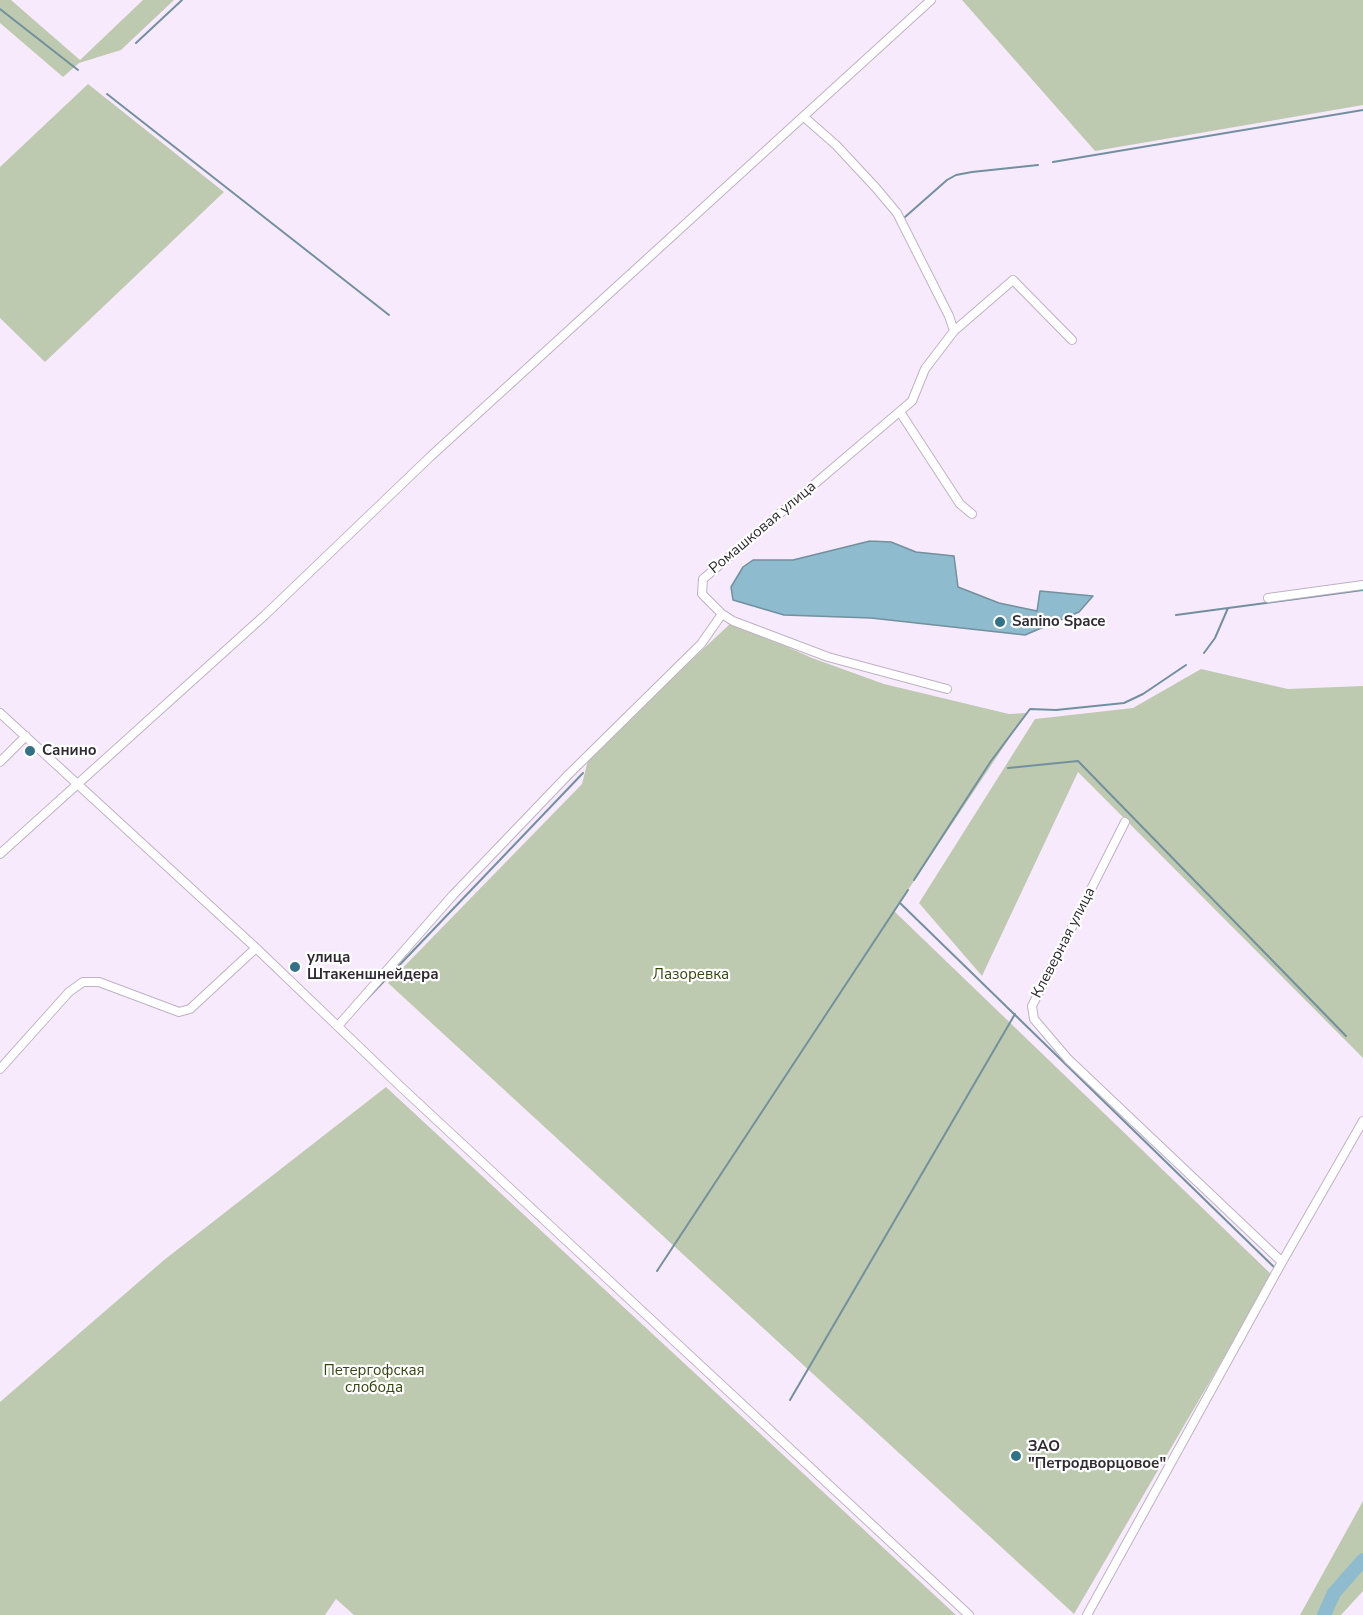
<!DOCTYPE html>
<meta charset="utf-8">
<style>
body{margin:0}
canvas{display:block;background:#f7eafd}
</style>
<canvas width="1363" height="1615"></canvas>
<script>
const ctx = document.querySelector('canvas').getContext('2d');
ctx.lineJoin = 'round';
function fill(path, color) { ctx.fillStyle = color; ctx.fill(path, 'evenodd'); }
const poly = rows => new Path2D(rows.map(r => 'M' + r).join(''));
function strokePath(path, color, width, dash) { ctx.strokeStyle = color; ctx.lineWidth = width; ctx.lineCap = dash ? 'butt' : 'round'; ctx.setLineDash(dash || []); ctx.stroke(path); }
function label(font, color, halo, rows, align = 'center') {
  ctx.font = font + ' "Nunito Sans",sans-serif'; ctx.lineWidth = 4.5; ctx.setLineDash([]); ctx.textBaseline = 'middle'; ctx.strokeStyle = halo; ctx.fillStyle = color; for (const [text, x, y, turn = 0] of rows) {
    ctx.save(); ctx.translate(x, y); ctx.rotate((+turn || 0) * Math.PI / 180); ctx.textAlign = isNaN(turn) ? turn : align; if (halo) ctx.strokeText(text, 0, 0); ctx.fillText(text, 0, 0); ctx.restore();
  }
}
fill(poly([
 [0,0,11,0,80,60,143,0,174,0,121,50,79,63,63,77,0,23],
 [962,0,1363,0,1363,105,1095,151],
 [88,84,224,192,45,362,0,318,0,167],
 [732,622,812,658,884,684,1009,714,1026,713,894,911,1272,1275,1074,1614,388,983,582,784,589,756],
 [1201,669,1288,689,1363,686,1363,1058,1078,772,982,976,919,903,1035,719,1133,708],
 [386,1087,956,1615,354,1615,336,1599,325,1615,0,1615,0,1402,164,1260],
 [1363,1501,1363,1591,1341,1615,1300,1615]
]), '#becab0');
const water = poly([
 [870,541,891,542,916,552,954,556,958,587,999,603,1037,611,1040,591,1093,596,1079,612,1025,635,871,618,784,615,733,600,731,587,743,567,753,560,793,560,870,541]
]);
fill(water, '#8ebbcd');
strokePath(water, '#72909e', 1.5);
strokePath(poly([
 [0,9,78,70],
 [136,43,182,0],
 [107,94,389,315],
 [1053,162,1363,110],
 [905,217,947,180,956,175,972,172,1038,165],
 [1176,615,1363,590],
 [1204,653,1215,638,1228,608],
 [1008,768,1078,761,1346,1036],
 [914,880,991,761,1030,709,1056,710,1124,703,1143,694,1186,665],
 [900,903,1276,1269],
 [366,1000,583,773],
 [657,1271,908,890],
 [790,1400,1015,1014]
]), '#72909e', 2);
strokePath(poly([
 [1324,1615,1334,1593,1363,1560]
]), '#8ebbcd', 14);
const minor = poly([
 [804,117,836,145,876,188,897,213,949,316,954,331,925,369,912,401,703,579,702,594,722,614,733,621,828,657,947,689],
 [954,331,1013,280,1072,340],
 [900,412,960,504,972,514],
 [1268,598,1363,585],
 [0,713,256,948,400,1086,969,1615],
 [0,762,26,736],
 [1125,822,1032,1006,1034,1019,1068,1059,1282,1262],
 [0,854,265,615,431,456,931,0],
 [338,1026,453,895,568,775,701,644,722,614],
 [0,1069,69,992,83,982,99,982,179,1012,190,1009,256,948],
 [1087,1615,1282,1262,1363,1121]
]);
strokePath(minor, '#beb2c4', 10);
strokePath(minor, '#fff', 8);
for (const [x, y, r, color] of [
 [1000,622,6,"#337187"],
 [30,751,6,"#337187"],
 [295,967,6,"#337187"],
 [1016,1456,6,"#337187"]
]) { const dot = new Path2D(); dot.arc(x, y, r, 0, 2 * Math.PI); ctx.fillStyle = color; ctx.fill(dot); strokePath(dot, '#fff', 2); }
label('15px', '#302b32', '#fff', [
 ["Ромашковая улица",763,528,-40],
 ["Клеверная улица",1064,943,-63]
]);
label('bold 15px', '#302b32', '#fff', [
 ["Sanino Space",1012,622],
 ["Санино",42,751],
 ["улица",307,958],
 ["Штакеншнейдера",307,975],
 ["ЗАО",1028,1447],
 ["\"Петродворцовое\"",1028,1464]
], 'left');
label('15px', '#33470d', '#fff', [
 ["Лазоревка",691,975],
 ["Петергофская",374,1371],
 ["слобода",374,1388]
]);
</script>
